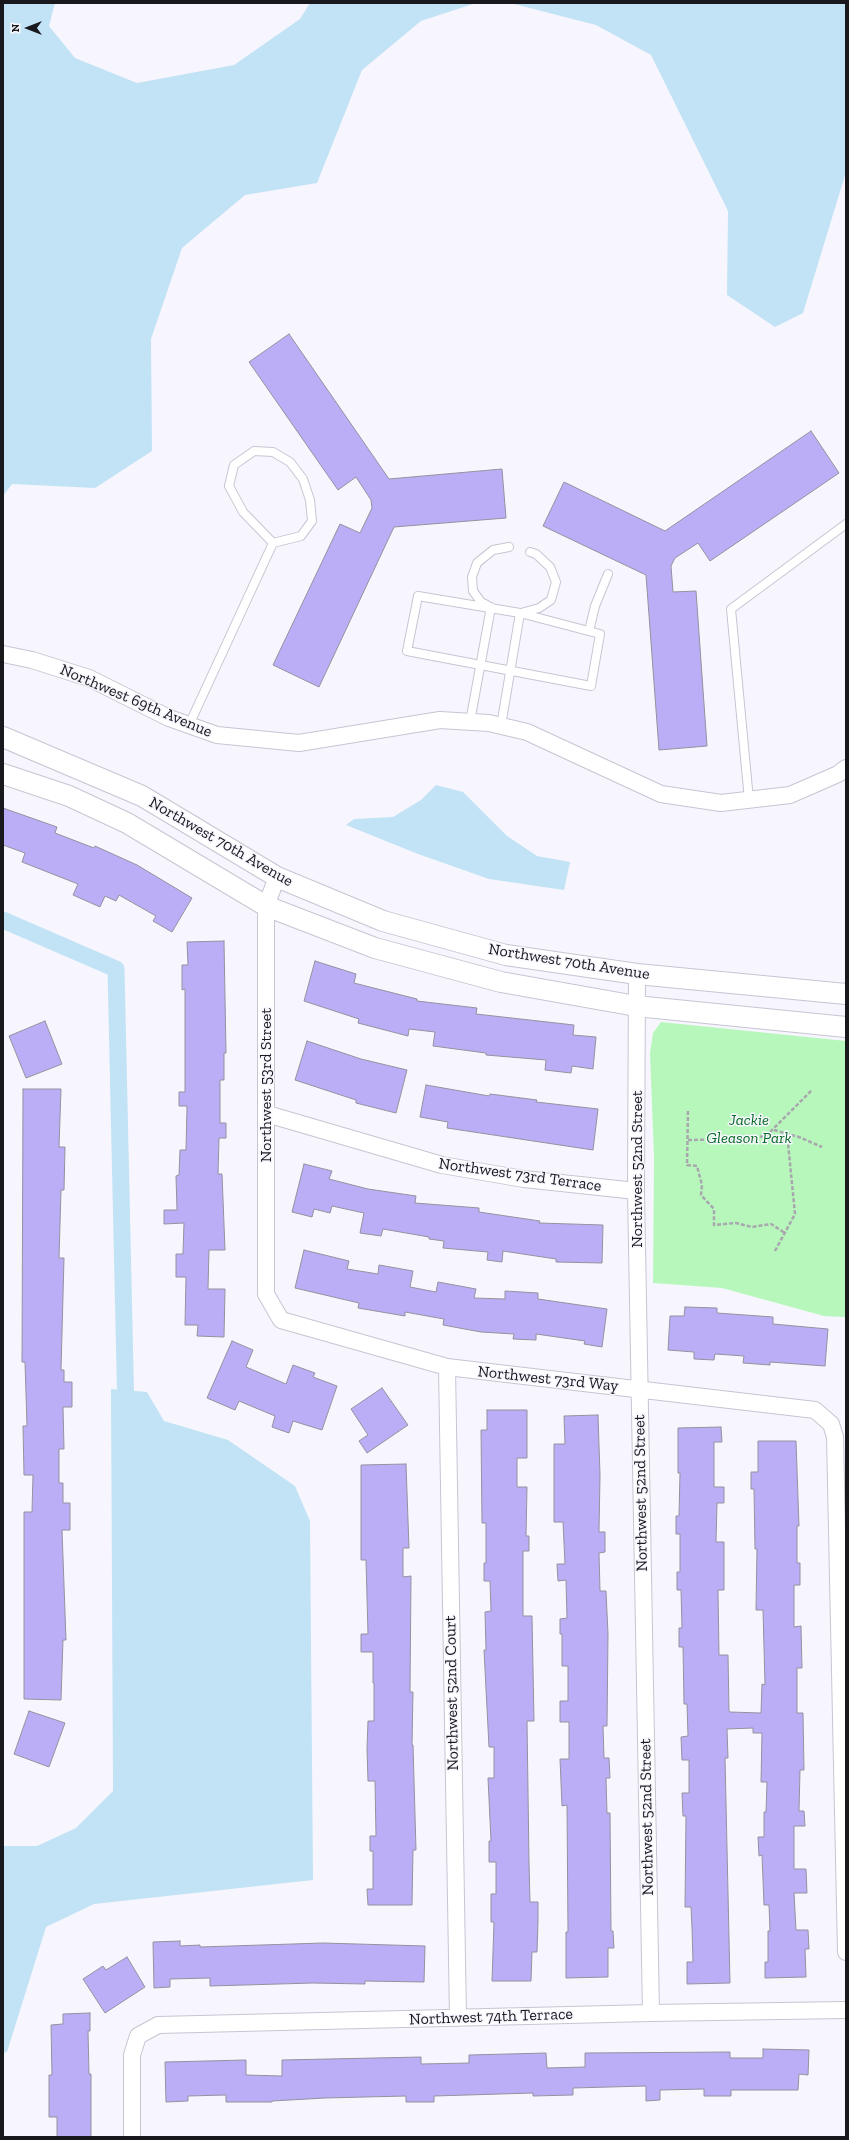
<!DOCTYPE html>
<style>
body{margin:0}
#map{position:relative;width:849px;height:2140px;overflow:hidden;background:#f7f6fe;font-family:"Zilla Slab",serif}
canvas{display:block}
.frame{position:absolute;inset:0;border:4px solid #19181d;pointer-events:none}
.north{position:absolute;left:8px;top:8px;width:40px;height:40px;-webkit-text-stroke:3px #f7f6fe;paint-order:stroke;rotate:270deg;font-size:11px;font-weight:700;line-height:16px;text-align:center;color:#19181d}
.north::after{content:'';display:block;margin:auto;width:14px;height:18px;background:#19181d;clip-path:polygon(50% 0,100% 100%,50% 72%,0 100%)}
</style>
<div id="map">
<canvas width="849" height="2140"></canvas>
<div class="frame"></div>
<div class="north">N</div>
</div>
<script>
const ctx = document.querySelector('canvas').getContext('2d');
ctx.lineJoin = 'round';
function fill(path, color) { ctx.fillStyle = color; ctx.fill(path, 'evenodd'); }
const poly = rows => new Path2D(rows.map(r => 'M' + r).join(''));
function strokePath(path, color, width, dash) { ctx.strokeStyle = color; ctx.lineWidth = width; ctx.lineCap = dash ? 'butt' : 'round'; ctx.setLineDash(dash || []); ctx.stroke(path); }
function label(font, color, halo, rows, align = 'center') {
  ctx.font = font + ' "Zilla Slab",serif'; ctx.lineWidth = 3; ctx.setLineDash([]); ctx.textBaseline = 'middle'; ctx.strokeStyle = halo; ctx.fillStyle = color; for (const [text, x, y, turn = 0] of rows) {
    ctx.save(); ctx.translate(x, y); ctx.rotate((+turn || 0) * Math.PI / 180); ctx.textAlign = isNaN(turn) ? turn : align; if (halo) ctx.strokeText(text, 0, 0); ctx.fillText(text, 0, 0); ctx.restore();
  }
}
fill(poly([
 [661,1022,846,1041,846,1317,824,1316,722,1288,653,1283,654,1158,650,1053,653,1033]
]), '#b7f7bc');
fill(poly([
 [3,3,55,3,49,26,75,58,137,83,234,65,300,19,310,3,476,3,421,21,362,70,317,183,245,195,182,248,151,339,152,451,95,488,12,484,3,496],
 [510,3,846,3,846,172,803,313,775,327,727,295,728,211,651,55,596,25],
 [436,785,463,792,507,836,537,856,570,862,564,890,489,879,418,854,346,825,354,819,393,817,421,800],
 [111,1389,147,1392,164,1421,228,1440,295,1486,310,1521,313,1880,94,1904,46,1927,7,2052,3,2053,3,1846,37,1846,76,1828,113,1791]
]), '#c2e3f5');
strokePath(poly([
 [3,920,116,969,126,1414]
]), '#c2e3f5', 17);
const building = poly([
 [289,334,389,479,502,469,506,518,394,527,319,687,273,665,340,524,360,533,372,508,371,500,356,477,338,490,249,362,289,334],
 [811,431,839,473,710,561,698,543,675,558,671,566,673,592,696,591,707,746,659,750,646,575,543,526,564,482,665,531,811,431],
 [3,808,57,827,55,833,94,848,95,846,137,865,192,898,172,932,153,921,156,916,119,895,116,901,105,896,100,907,73,895,78,884,22,862,25,853,3,845,3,808],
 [224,941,226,1053,224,1053,224,1080,220,1080,220,1123,226,1123,226,1138,219,1138,218,1174,222,1174,225,1250,209,1250,208,1289,225,1289,224,1337,197,1336,198,1325,185,1325,186,1277,176,1277,176,1254,183,1254,184,1223,164,1224,164,1210,177,1210,176,1176,179,1175,180,1150,186,1150,187,1106,179,1106,179,1092,185,1092,185,989,182,990,182,965,188,965,187,942,224,941],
 [315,961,356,974,354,983,417,999,417,1001,477,1008,476,1014,574,1025,573,1035,596,1037,593,1069,572,1066,571,1073,545,1070,546,1060,486,1055,486,1053,433,1046,435,1032,409,1029,408,1036,358,1023,359,1019,304,1001,315,961],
 [45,1021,62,1064,26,1078,9,1036,45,1021],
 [307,1041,361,1059,407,1070,396,1113,356,1103,356,1100,295,1080,307,1041],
 [426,1085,489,1096,490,1094,537,1100,536,1102,598,1109,593,1150,447,1128,448,1122,420,1117,426,1085],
 [23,1089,61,1089,59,1147,65,1147,64,1190,61,1190,59,1258,64,1258,61,1370,64,1370,64,1382,72,1382,72,1407,63,1407,64,1449,59,1449,59,1483,63,1483,63,1503,70,1503,70,1530,62,1530,66,1640,63,1640,61,1700,24,1699,24,1512,32,1512,33,1475,24,1475,23,1426,27,1426,25,1362,22,1362,23,1089],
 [304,1164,332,1171,329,1179,368,1189,416,1196,415,1203,479,1208,479,1212,540,1221,539,1223,603,1225,602,1263,556,1262,556,1259,503,1251,502,1262,487,1260,488,1252,443,1248,444,1241,429,1239,429,1237,383,1229,381,1236,360,1233,364,1213,332,1206,330,1213,314,1209,312,1217,292,1212,304,1164],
 [304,1250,349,1261,347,1269,378,1274,379,1265,413,1271,410,1287,436,1292,438,1282,476,1289,474,1298,505,1299,505,1291,538,1293,538,1299,607,1309,602,1347,584,1344,585,1341,536,1334,536,1340,513,1339,514,1334,481,1332,443,1325,444,1319,405,1312,405,1316,358,1308,359,1303,295,1288,304,1250],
 [685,1307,717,1308,717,1313,773,1317,773,1324,828,1329,825,1366,770,1362,770,1365,743,1363,744,1356,715,1354,714,1360,694,1359,694,1352,668,1350,670,1316,684,1316,685,1307],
 [232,1341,253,1350,246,1367,286,1384,293,1365,315,1373,313,1377,337,1386,322,1430,293,1421,289,1433,272,1427,275,1416,239,1401,235,1410,207,1398,232,1341],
 [382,1388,408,1425,367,1453,359,1441,368,1435,351,1409,382,1388],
 [487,1410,527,1410,527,1458,517,1458,517,1487,527,1487,526,1536,529,1536,529,1551,523,1551,523,1616,532,1616,534,1721,527,1721,529,1862,530,1902,538,1902,538,1921,537,1952,532,1952,531,1981,492,1981,494,1922,491,1922,491,1894,496,1894,496,1862,489,1862,489,1841,491,1841,488,1778,494,1778,494,1747,489,1747,484,1650,486,1650,485,1612,491,1611,490,1581,484,1581,484,1563,486,1563,486,1523,482,1523,481,1430,487,1430,487,1410],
 [598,1415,600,1475,599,1532,605,1532,605,1552,599,1553,600,1591,606,1591,608,1634,607,1726,603,1726,604,1758,609,1758,610,1778,606,1778,607,1813,610,1813,611,1931,613,1931,614,1948,608,1948,608,1977,566,1978,566,1932,568,1932,567,1805,562,1806,560,1759,569,1759,569,1722,560,1722,560,1701,568,1701,568,1666,562,1666,562,1634,560,1634,560,1619,567,1618,566,1580,558,1581,557,1564,565,1564,563,1522,554,1522,554,1444,565,1444,564,1416,598,1415],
 [721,1427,722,1442,714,1442,714,1487,724,1487,724,1503,717,1503,716,1542,724,1542,724,1590,718,1590,719,1655,728,1655,729,1711,730,1712,761,1713,762,1684,765,1685,763,1610,756,1610,757,1549,755,1549,754,1489,751,1489,751,1472,758,1472,758,1441,796,1441,799,1526,797,1526,797,1563,800,1563,800,1585,794,1585,794,1627,801,1626,802,1668,797,1668,797,1713,803,1713,804,1770,800,1770,799,1811,804,1811,805,1826,794,1826,794,1869,806,1869,807,1893,794,1893,796,1930,808,1930,809,1949,805,1949,806,1977,765,1978,765,1962,768,1962,768,1931,770,1931,769,1905,764,1905,762,1855,759,1856,758,1837,764,1837,764,1812,766,1812,767,1782,761,1782,762,1733,753,1733,753,1728,727,1729,728,1758,725,1758,730,1983,687,1984,687,1962,693,1962,692,1928,691,1907,685,1907,686,1816,683,1816,682,1793,689,1793,689,1760,682,1760,681,1737,688,1736,687,1704,684,1704,683,1647,679,1647,679,1628,682,1628,681,1590,677,1590,677,1572,680,1572,680,1534,676,1534,676,1516,679,1516,680,1473,678,1473,678,1428,721,1427],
 [406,1464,409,1548,403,1548,403,1577,411,1576,410,1692,413,1692,412,1745,413,1745,416,1850,413,1850,412,1905,368,1905,367,1889,373,1889,373,1851,370,1851,370,1836,376,1836,375,1781,368,1781,367,1749,368,1721,374,1721,374,1683,373,1683,373,1652,361,1652,361,1634,368,1634,366,1560,361,1560,361,1465,406,1464],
 [29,1711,65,1723,49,1767,14,1754,29,1711],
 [180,1941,180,1946,200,1945,200,1947,323,1943,425,1946,424,1982,365,1981,365,1984,313,1983,210,1986,210,1978,170,1979,170,1987,154,1988,153,1942,180,1941],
 [127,1957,145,1987,105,2013,83,1979,103,1966,106,1970,127,1957],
 [90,2013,90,2031,88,2031,89,2074,91,2074,91,2137,57,2137,57,2117,49,2117,49,2075,52,2075,51,2025,63,2024,63,2014,90,2013],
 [763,2049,809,2050,808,2075,799,2074,798,2090,731,2090,731,2096,704,2096,704,2089,660,2090,660,2100,646,2101,646,2086,573,2088,573,2095,533,2096,533,2093,434,2096,434,2102,406,2102,406,2096,325,2098,272,2101,272,2102,226,2102,226,2095,188,2096,188,2101,166,2102,165,2062,246,2060,246,2075,282,2076,282,2060,421,2057,421,2064,469,2063,469,2055,546,2053,547,2068,585,2067,585,2053,730,2052,730,2058,763,2058,763,2049]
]);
fill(building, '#bcadf7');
strokePath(building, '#94929e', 1);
const service = poly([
 [418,596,520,613,600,634,591,686,407,651,418,596],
 [487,605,481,602,473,591,472,577,477,563,493,550,509,547],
 [521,613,539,608,551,600,556,582,550,567,536,554,530,552],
 [589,631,595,606,608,574],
 [470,722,491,607],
 [189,725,273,543,243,512,229,486,234,465,254,451,273,452,290,462,303,479,310,500,312,521,301,536,273,543],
 [501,726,520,613],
 [749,800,731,609,846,524]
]);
const minor = poly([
 [3,654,32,660,89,678,169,718,217,735,299,743,440,720,489,723,527,732,661,794,721,803,790,795,838,774,846,768],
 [277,877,266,906,266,1294,281,1320,447,1367,815,1410,831,1424,835,1437,846,1952],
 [637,974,636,1191,651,2013],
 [267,1114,442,1165,524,1179,636,1191],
 [447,1367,458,2018],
 [132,2137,132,2055,138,2036,158,2025,651,2013,846,2010]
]);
const tertiary = poly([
 [3,737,142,796,277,877,383,921,506,955,637,974,846,994],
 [3,774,69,796,127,823,266,906,375,948,501,982,636,1006,846,1027]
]);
strokePath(service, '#c7c5d2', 10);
strokePath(minor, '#c7c5d2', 18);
strokePath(tertiary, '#c7c5d2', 22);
strokePath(poly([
 [688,1111,687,1165,697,1166,702,1185,701,1195,714,1209,714,1225,736,1223,752,1227,771,1224,785,1233],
 [774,1130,799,1137,822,1147],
 [688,1140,742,1139,766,1136,812,1090],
 [775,1251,795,1214,787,1133]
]), '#a8a7ae', 2.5, [4, 2]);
strokePath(service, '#fff', 8);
strokePath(minor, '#fff', 16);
strokePath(tertiary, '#fff', 20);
label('16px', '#19181d', '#f7f6fe', [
 ["Northwest 69th Avenue",136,701,23],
 ["Northwest 70th Avenue",221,842,30],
 ["Northwest 70th Avenue",569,962,9],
 ["Northwest 53rd Street",266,1085,-90],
 ["Northwest 52nd Street",637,1169,-90],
 ["Northwest 73rd Terrace",520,1175,8],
 ["Northwest 73rd Way",548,1379,6],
 ["Northwest 52nd Street",641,1493,-91],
 ["Northwest 52nd Court",452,1693,-91],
 ["Northwest 52nd Street",647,1817,-91],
 ["Northwest 74th Terrace",491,2017,-2]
]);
label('italic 16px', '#066b23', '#f7f6fe', [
 ["Jackie",749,1120],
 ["Gleason Park",749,1138]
]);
</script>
